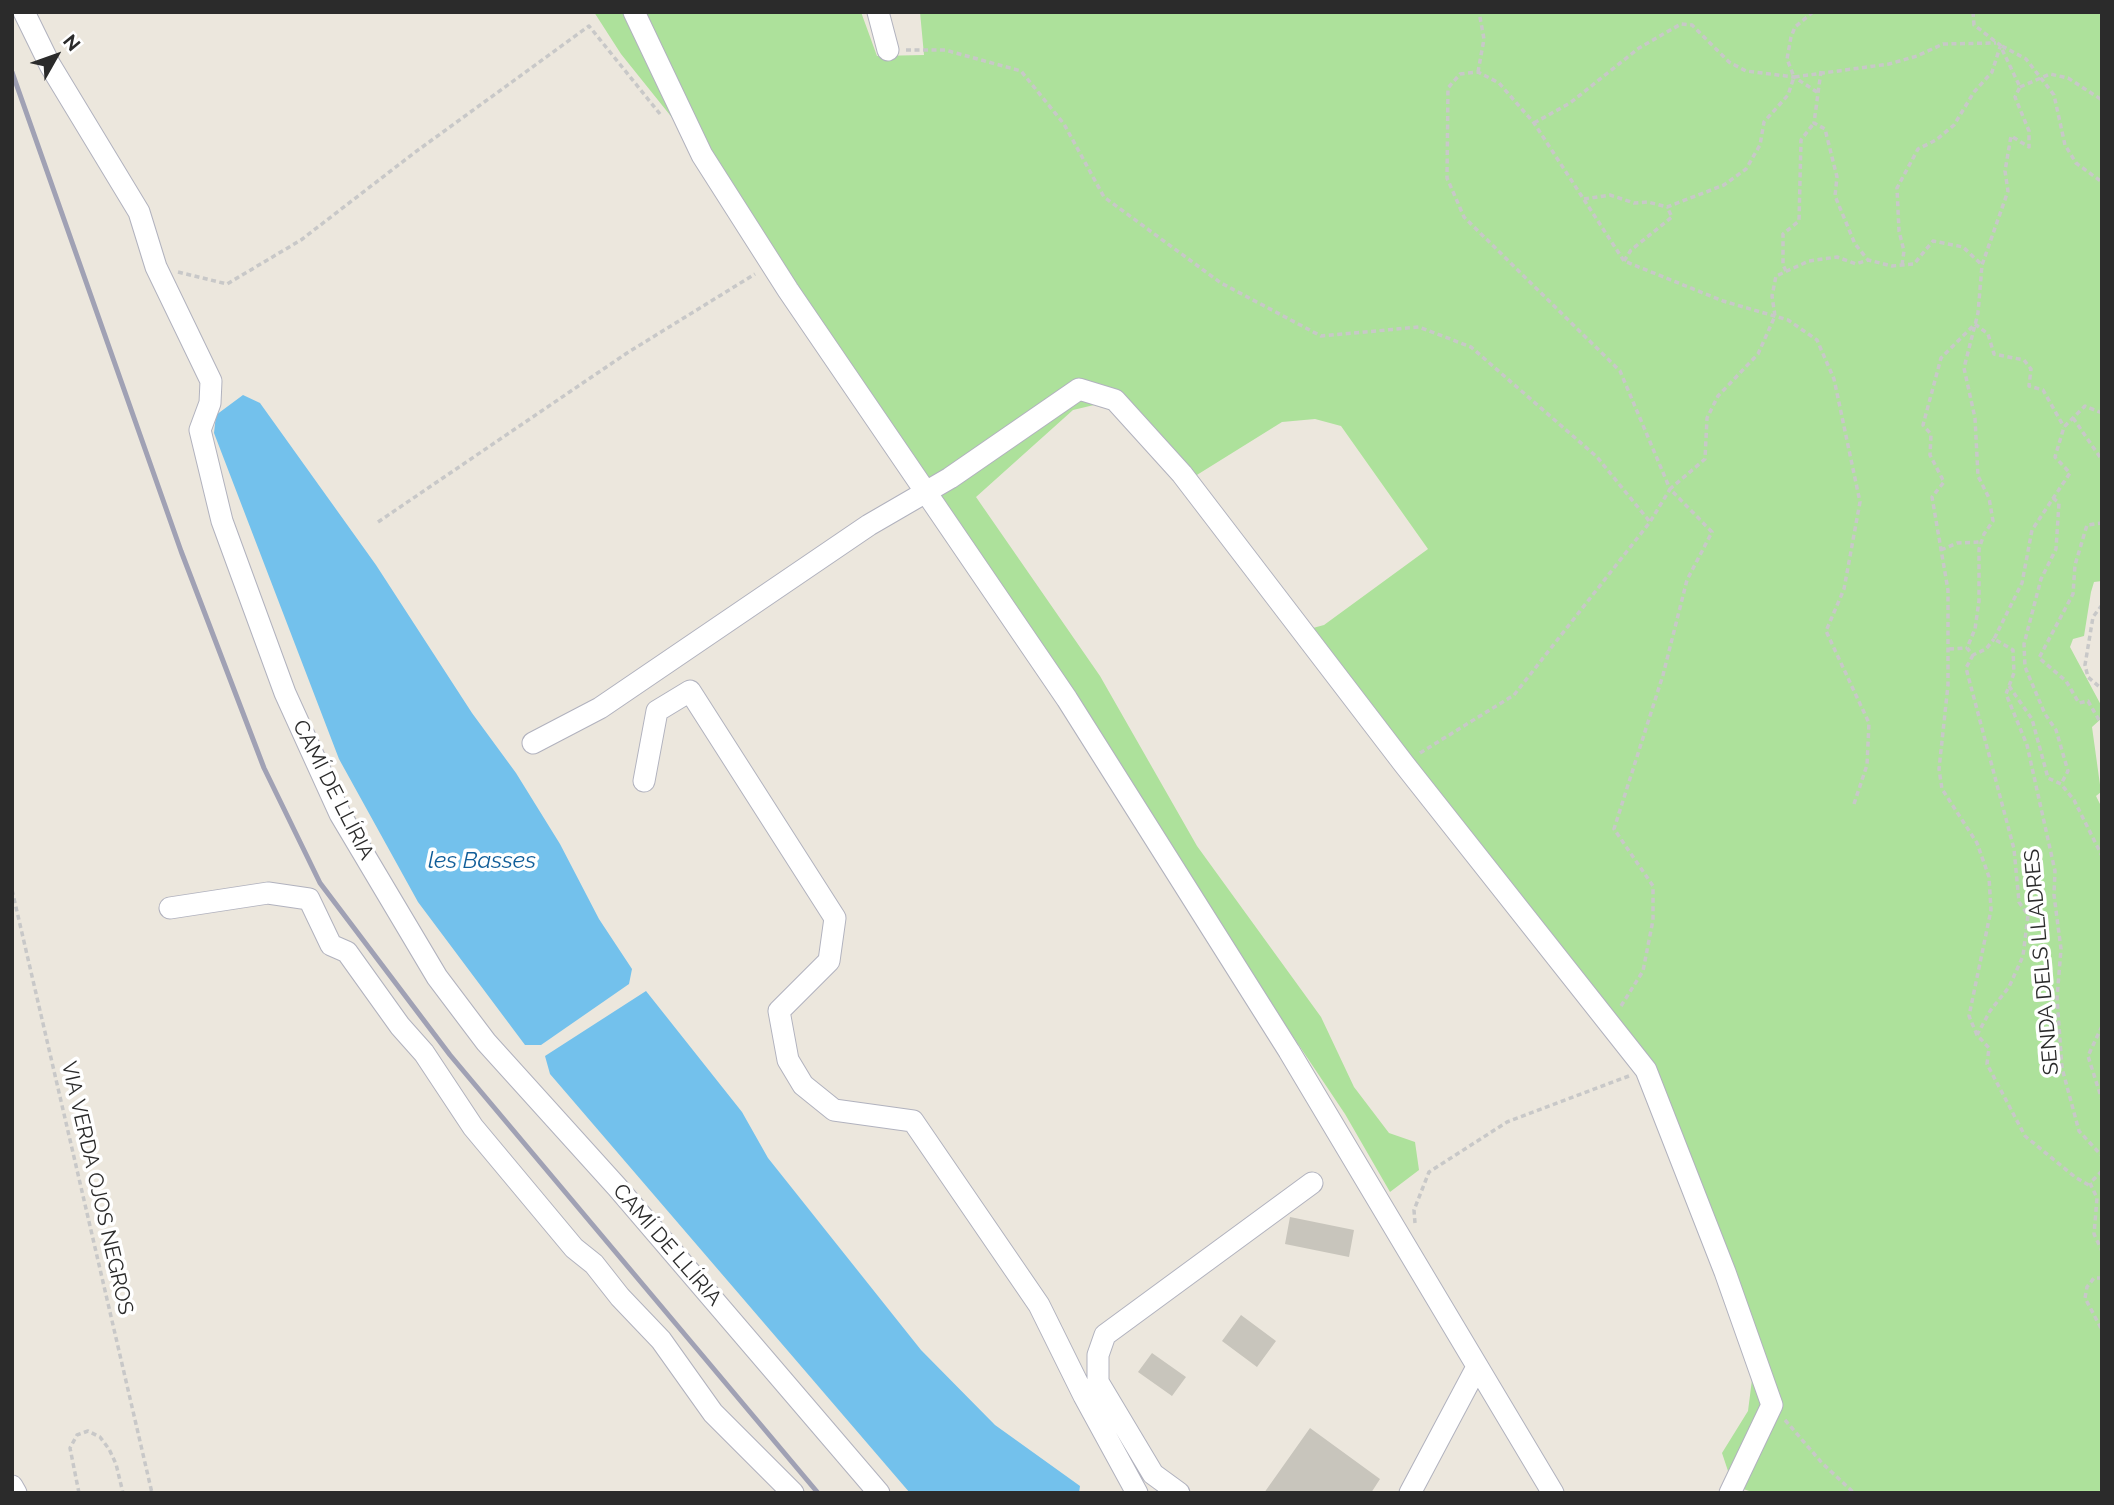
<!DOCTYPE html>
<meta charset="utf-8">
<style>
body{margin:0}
#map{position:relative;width:2114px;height:1505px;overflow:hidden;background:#ece7dd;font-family:Raleway,sans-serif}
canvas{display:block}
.frame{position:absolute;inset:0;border:14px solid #2b2b2b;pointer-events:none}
.north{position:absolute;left:21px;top:21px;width:70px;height:70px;-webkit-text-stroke:5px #fff;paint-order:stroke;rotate:50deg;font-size:19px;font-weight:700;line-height:28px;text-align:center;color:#2b2b2b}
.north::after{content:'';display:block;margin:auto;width:24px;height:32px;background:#2b2b2b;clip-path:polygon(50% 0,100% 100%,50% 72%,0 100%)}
</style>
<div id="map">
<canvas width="2114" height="1505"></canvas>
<div class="frame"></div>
<div class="north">N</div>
</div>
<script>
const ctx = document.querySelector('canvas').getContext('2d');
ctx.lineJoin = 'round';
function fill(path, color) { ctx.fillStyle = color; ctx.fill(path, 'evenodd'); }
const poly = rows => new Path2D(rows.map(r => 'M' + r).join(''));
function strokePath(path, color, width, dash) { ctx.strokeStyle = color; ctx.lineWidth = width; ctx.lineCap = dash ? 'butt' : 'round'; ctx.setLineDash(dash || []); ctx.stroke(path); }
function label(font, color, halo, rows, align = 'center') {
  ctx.font = font + ' Raleway,sans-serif'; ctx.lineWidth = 7; ctx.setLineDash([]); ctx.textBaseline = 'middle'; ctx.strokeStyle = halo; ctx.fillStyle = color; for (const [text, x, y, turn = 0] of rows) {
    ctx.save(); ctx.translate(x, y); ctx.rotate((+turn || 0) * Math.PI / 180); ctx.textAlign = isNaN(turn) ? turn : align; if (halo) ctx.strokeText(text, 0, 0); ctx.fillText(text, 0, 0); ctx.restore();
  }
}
fill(poly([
 [594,12,861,12,877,56,924,55,920,12,2102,12,2102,581,2094,582,2091,592,2084,636,2073,639,2070,647,2102,707,2102,718,2092,727,2101,792,2096,796,2102,808,2102,1493,1756,1493,1733,1486,1722,1453,1748,1411,1755,1356,1646,1070,1302,631,1324,625,1428,549,1341,426,1315,419,1282,422,1192,478,1115,400,1073,410,976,497,1100,676,1197,846,1321,1017,1354,1087,1389,1133,1415,1142,1419,1170,1390,1192,1345,1114,702,155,621,54]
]), '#ade19b');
fill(poly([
 [243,395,260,403,376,565,472,713,516,773,560,844,599,919,632,969,629,984,541,1045,525,1045,418,902,339,759,214,433,216,415],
 [646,991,742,1112,768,1158,921,1350,995,1425,1080,1486,1079,1493,910,1493,550,1074,545,1056]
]), '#73c1ec');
fill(poly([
 [1290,1217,1354,1230,1349,1257,1285,1244],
 [1241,1315,1276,1341,1257,1367,1222,1341],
 [1152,1353,1186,1377,1172,1396,1138,1372],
 [1310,1428,1380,1479,1371,1493,1264,1493]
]), '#c8c5bc');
const minor = poly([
 [24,12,50,65,139,212,156,267,211,381,210,403,200,430,222,521,285,693,340,814,437,977,486,1042,617,1187,879,1493],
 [634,12,702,155,788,290,1067,699,1289,1051,1553,1493],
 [878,12,888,50],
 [533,743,600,708,869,525,950,478,1079,389,1115,400,1182,474,1404,764,1646,1070,1725,1272,1772,1405,1730,1493],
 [644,781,657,711,690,691,835,918,829,961,779,1011,788,1060,803,1085,834,1110,913,1121,1039,1305,1084,1396,1137,1493],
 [170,908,268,893,309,899,331,945,347,952,400,1026,424,1053,473,1127,574,1248,594,1264,620,1297,661,1340,713,1413,793,1493],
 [12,1486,16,1493],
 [1179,1493,1153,1474,1098,1382,1098,1355,1105,1335,1312,1183],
 [1410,1493,1477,1367]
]);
strokePath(minor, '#b1b2be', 23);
strokePath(poly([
 [1813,12,1795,27,1791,37,1787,59,1794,77,1889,64,1917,56,1943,44,1996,43],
 [1973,12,1974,25,2000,45,2020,87,2015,97,2029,131,2029,147,2011,136,2005,171,2008,191,1982,265,1978,313,1964,368,1975,418,1978,476,1989,498,1993,521,1984,534,1979,549,1979,601,1975,629,1967,648,1973,655,1986,649,1994,639],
 [2002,46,2026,59,2054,95,2065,145,2076,163,2102,182],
 [906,50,945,50,1021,71,1064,124,1104,197,1221,283,1321,336,1419,327,1471,347,1597,457,1650,522],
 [1821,71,1814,123,1825,129,1837,177,1835,196,1855,244,1868,260],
 [1478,72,1484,39,1479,12],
 [2020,87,2050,74,2068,78,2102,100],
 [1534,123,1570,103,1639,48,1681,24,1692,25,1729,62,1746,71,1794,77,1817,92],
 [1584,199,1610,195,1634,203,1648,202,1667,207,1724,185,1746,169,1760,145,1764,122,1788,95,1794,77],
 [1624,261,1631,250,1672,217,1667,207],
 [1902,265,1904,251,1899,231,1897,188,1918,149,1936,140,1954,125,1974,92,1992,72,2000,47],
 [1786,271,1783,265,1783,234,1799,221,1801,140,1814,123],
 [178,272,227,284,301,240,414,153,589,26,660,114],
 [2102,413,2085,406,2064,427,2055,457,2070,473,2032,530,2022,583,1994,639,2013,650,2014,673,2006,694,2027,745,2055,871,2054,895,2061,949,2057,998,2062,1068,2079,1131,2102,1156],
 [2073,418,2102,460],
 [2053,498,2059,503,2056,549,2041,579,2024,644,2025,667,2045,714,2056,730,2068,771,2061,784],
 [378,522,627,353,755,274],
 [1941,550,1957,543,1981,542],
 [2102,605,2093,617,2085,665,2088,677,2102,689],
 [1949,649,1967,648],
 [1973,655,1966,668,2014,849,2019,902,2028,915,2023,956,2009,987,1990,1011,1977,1035,1989,1048,1987,1064,2025,1136,2075,1177,2092,1187],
 [2009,686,2032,719,2048,778,2061,784,2074,800,2102,856],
 [2099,720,2088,701,2079,703,2066,681,2039,658,2073,594,2075,565,2087,525,2102,523],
 [1420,753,1514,695,1650,522,1670,489,1620,371,1464,217,1447,178,1448,88,1460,74,1478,72,1499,83,1534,123,1624,261,1723,301,1788,320,1817,340,1834,379,1860,502,1844,589,1826,631,1869,723,1867,765,1854,804],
 [12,890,152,1493],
 [1621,1006,1643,971,1653,920,1653,886,1614,829,1663,675,1687,580,1712,532,1670,489,1705,459,1707,418,1718,396,1758,354,1775,316,1772,296,1776,276,1809,261,1837,257,1856,264,1868,260,1892,266,1914,264,1933,241,1963,247,1982,265],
 [2102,1026,2088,1056,2102,1100],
 [1977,1035,1969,1016,1991,910,1989,877,1977,843,1942,789,1939,769,1948,685,1948,590,1932,497,1944,482,1930,455,1931,434,1923,425,1941,358,1975,324,1988,334,1994,354,2024,360,2031,369,2029,386,2043,390,2064,427],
 [2102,1171,2090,1183,2097,1198,2094,1234,2102,1251],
 [1415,1223,1414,1210,1429,1172,1507,1122,1629,1076],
 [2102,1278,2094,1278,2087,1287,2085,1298,2102,1330],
 [1785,1420,1822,1463,1854,1493],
 [79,1493,70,1448,77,1435,88,1431,100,1437,109,1449,116,1464,123,1493]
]), '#c8c8c8', 3.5, [5, 3.5]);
strokePath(minor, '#fff', 21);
strokePath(poly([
 [12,72,181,551,264,768,320,883,450,1055,818,1493]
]), '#a0a1b4', 5);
label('21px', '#2b2b2b', '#fff', [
 ["CAMÍ DE LLÍRIA",333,790,63],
 ["SENDA DELS LLADRES",2042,962,-95],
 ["VIA VERDA OJOS NEGROS",97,1188,77],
 ["CAMÍ DE LLÍRIA",667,1245,49]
]);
label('italic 23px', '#115e99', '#fff', [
 ["les Basses",482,861]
]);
</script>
